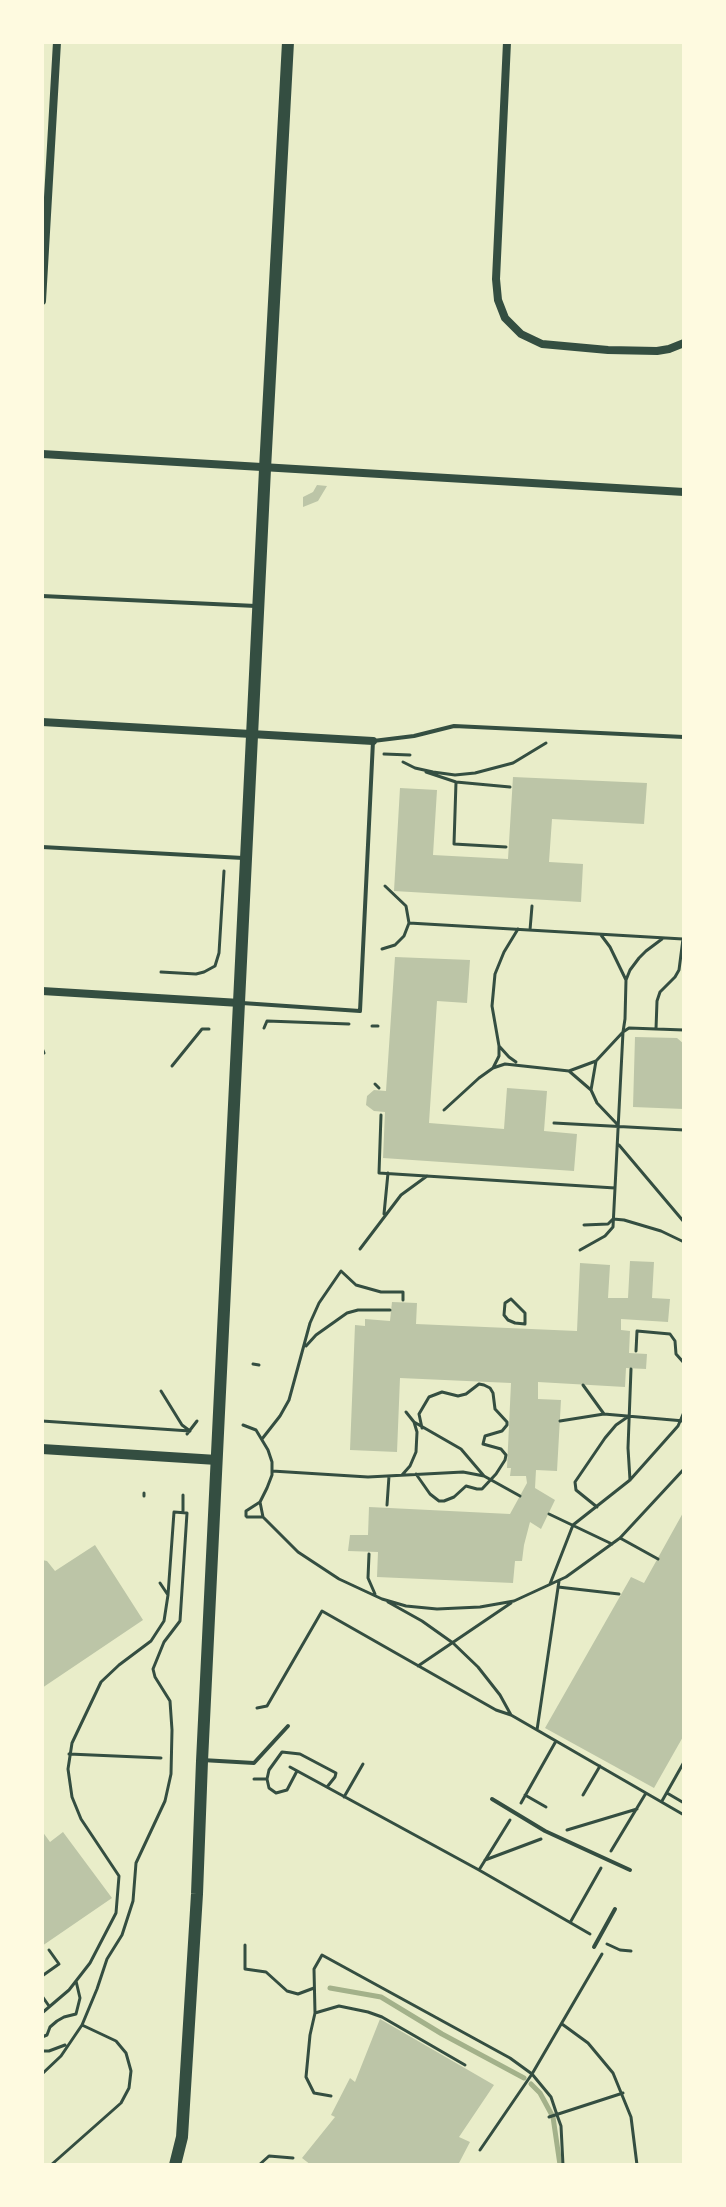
<!DOCTYPE html>
<style>
body{margin:0}
#map{position:relative;width:726px;height:2207px;overflow:hidden;background:#e9edc9;font-family:Merriweather,serif}
canvas{display:block}
.frame{position:absolute;inset:0;border:44px solid #fefae0;pointer-events:none}
</style>
<div id="map">
<canvas width="726" height="2207"></canvas>
<div class="frame"></div>
</div>
<script>
const ctx = document.querySelector('canvas').getContext('2d');
ctx.lineJoin = 'round';
const poly = rows => new Path2D(rows.map(r => 'M' + r).join(''));
function strokePath(path, color, width, dash) { ctx.strokeStyle = color; ctx.lineWidth = width; ctx.lineCap = dash ? 'butt' : 'round'; ctx.setLineDash(dash || []); ctx.stroke(path); }
function fill(path, color) { ctx.fillStyle = color; ctx.fill(path, 'evenodd'); }
strokePath(poly([
 [330,1988,381,1997,442,2034,524,2078],
 [531,2084,540,2093,553,2117,560,2165]
]), '#a3b18a', 5);
fill(poly([
 [317,485,327,486,318,501,303,507,303,497,313,492],
 [513,777,647,783,644,824,552,819,549,862,583,864,581,902,394,891,400,788,437,790,433,855,508,859],
 [395,957,470,960,467,1003,437,1001,429,1123,504,1129,507,1088,547,1091,544,1131,577,1134,574,1171,383,1158,385,1112,374,1111,366,1105,367,1096,374,1090,386,1091],
 [635,1037,677,1038,684,1044,684,1109,633,1107],
 [630,1261,654,1262,652,1298,670,1299,668,1322,621,1319,621,1330,630,1331,629,1353,647,1354,646,1369,626,1368,625,1387,538,1382,538,1399,561,1400,557,1471,536,1470,535,1488,555,1500,541,1529,530,1522,524,1545,522,1561,515,1561,513,1583,377,1577,378,1552,348,1551,350,1535,368,1535,369,1507,510,1514,527,1483,526,1476,510,1476,511,1468,507,1468,511,1383,400,1378,397,1452,350,1450,355,1325,365,1326,365,1319,390,1321,392,1302,417,1303,416,1324,577,1331,580,1263,610,1265,608,1298,628,1298],
 [684,1511,684,1735,654,1788,545,1728,631,1577,644,1583],
 [95,1545,143,1620,42,1688,42,1560,47,1561,55,1571],
 [42,1831,50,1842,63,1832,112,1898,42,1946],
 [380,2019,494,2085,459,2137,470,2142,458,2165,311,2165,302,2158,335,2117,331,2115,350,2078,355,2082]
]), '#bcc5a7');
strokePath(poly([
 [384,754,410,755],
 [403,762,415,768,433,772,455,775,475,773,513,763,546,743],
 [426,772,456,782,510,787],
 [456,782,454,844,506,847],
 [409,923,683,939,679,970,675,977,660,992,657,1001,656,1029],
 [684,927,684,939],
 [530,930,532,906],
 [601,935,610,947,626,980,625,1019,623,1032,596,1061,591,1090,597,1103,617,1124],
 [382,949,395,945,404,936,409,923,406,906,385,886],
 [161,972,196,974,204,972,215,966,219,953,224,871],
 [626,980,630,970,639,958,646,951,662,939],
 [372,1026,378,1026],
 [264,1028,267,1021,349,1024],
 [42,1048,44,1053],
 [516,1062,509,1057,499,1046,492,1006,495,974,504,952,518,929],
 [172,1066,202,1029,209,1029],
 [493,1068,499,1056,499,1046],
 [569,1071,596,1061],
 [375,1084,379,1088],
 [444,1110,479,1078,493,1068,505,1064,569,1071,591,1090],
 [381,1115,379,1173,615,1188],
 [554,1123,684,1130],
 [619,1145,684,1222],
 [384,1214,388,1173],
 [584,1225,608,1224,613,1219,624,1220,661,1231,684,1242],
 [360,1249,401,1195,427,1176],
 [580,1250,605,1236,613,1227,623,1032,629,1028,684,1030],
 [511,1299,525,1313,525,1324,515,1323,508,1320,504,1315,505,1303,511,1299],
 [306,1346,316,1335,347,1313,358,1310,390,1310],
 [636,1351,637,1331,670,1334,675,1341,676,1354,684,1363],
 [253,1364,259,1365],
 [583,1385,604,1414,684,1421],
 [161,1391,182,1425,190,1431],
 [42,1421,190,1431],
 [560,1421,604,1414],
 [414,1422,461,1449,484,1476],
 [243,1425,256,1430,268,1450,272,1462,272,1475,267,1488,260,1502,246,1511,246,1516],
 [187,1434,197,1421],
 [262,1439,280,1416,289,1400,310,1323,319,1303,341,1271,356,1285,381,1292,403,1292,403,1300],
 [272,1471,368,1477,463,1472,484,1476,520,1496],
 [416,1474,430,1494,439,1501,444,1501,454,1497,466,1486,477,1489,482,1489,496,1474,505,1460,506,1455,501,1449,483,1444,485,1436,502,1431,507,1425,507,1422,495,1409,493,1393,490,1388,484,1385,479,1384,466,1394,458,1396,442,1392,429,1397,419,1414,422,1428],
 [402,1475,410,1466,416,1452,417,1432,414,1422,406,1412],
 [630,1480,628,1448,631,1369],
 [144,1496,144,1493],
 [260,1502,263,1517,298,1552,339,1579,382,1599,406,1606,437,1609,480,1607,514,1601,566,1577,620,1538,684,1469],
 [387,1505,389,1476],
 [597,1507,576,1490,575,1482,605,1438,616,1425,629,1416],
 [684,1509,684,1471],
 [183,1511,183,1495],
 [549,1514,612,1544],
 [247,1517,263,1517],
 [620,1538,658,1559],
 [369,1554,368,1578,375,1594],
 [160,1583,168,1595],
 [550,1584,573,1525,630,1480,678,1426,684,1412],
 [558,1587,619,1594],
 [388,1602,422,1621,453,1643,478,1667,500,1695,511,1715,537,1730],
 [418,1666,511,1603],
 [257,1708,267,1706,322,1611,496,1710,511,1715],
 [556,1741,684,1815],
 [69,1754,161,1758],
 [290,1767,479,1870,510,1820],
 [297,1771,287,1790,276,1793,269,1788,267,1779,269,1770,282,1752,300,1754,336,1773,335,1777,327,1787],
 [254,1779,266,1779],
 [667,1793,684,1803],
 [525,1795,546,1807],
 [583,1795,600,1766],
 [344,1797,363,1764],
 [662,1801,684,1762],
 [521,1803,556,1741,537,1730,559,1581],
 [567,1830,637,1809],
 [611,1851,646,1793],
 [485,1860,541,1839],
 [479,1870,590,1934],
 [571,1921,601,1868],
 [607,1944,620,1950,631,1951],
 [245,1945,245,1969,266,1972,287,1991,298,1994,314,1988],
 [42,1976,59,1964,49,1950],
 [42,1996,49,2006],
 [42,2013,69,1990,90,1963,116,1913,119,1876,81,1819,72,1797,68,1769,72,1743,101,1682,119,1665,151,1641,164,1621,168,1595,174,1512,187,1513,180,1621,164,1642,153,1669,155,1677,170,1701,172,1730,171,1774,165,1801,136,1863,133,1901,122,1935,107,1959,97,1989,82,2025,61,2056,42,2074],
 [315,2013,339,2006,368,2012,382,2017,465,2065],
 [562,2024,588,2043,613,2073,631,2117,637,2165],
 [42,2037,47,2035,50,2027,57,2021,64,2017,76,2014,80,1998,76,1981],
 [42,2051,49,2051,65,2045],
 [331,2096,314,2093,306,2077,310,2035,315,2013,314,1969,322,1955,510,2058,532,2074,551,2097,557,2115,561,2126,563,2165],
 [549,2117,623,2093],
 [480,2150,532,2074,602,1954],
 [51,2165,121,2103,129,2088,131,2071,126,2053,116,2041,82,2025],
 [259,2165,269,2156,293,2158]
]), '#344e41', 3);
strokePath(poly([
 [42,596,256,606],
 [42,847,243,858],
 [242,1003,360,1011,373,741,414,736,454,726,684,737],
 [202,1760,254,1763,288,1726],
 [492,1799,545,1831,630,1870],
 [594,1947,615,1909]
]), '#344e41', 4);
strokePath(poly([
 [507,42,496,279,498,300,505,318,521,334,542,344,608,350,657,351,669,349,684,343],
 [42,301,57,42],
 [42,454,684,492],
 [42,722,373,741],
 [42,991,240,1003]
]), '#344e41', 8);
strokePath(poly([
 [42,1449,217,1460]
]), '#344e41', 10);
strokePath(poly([
 [175,2165,182,2137,197,1894,202,1761,265,469,288,42]
]), '#344e41', 12);
</script>
